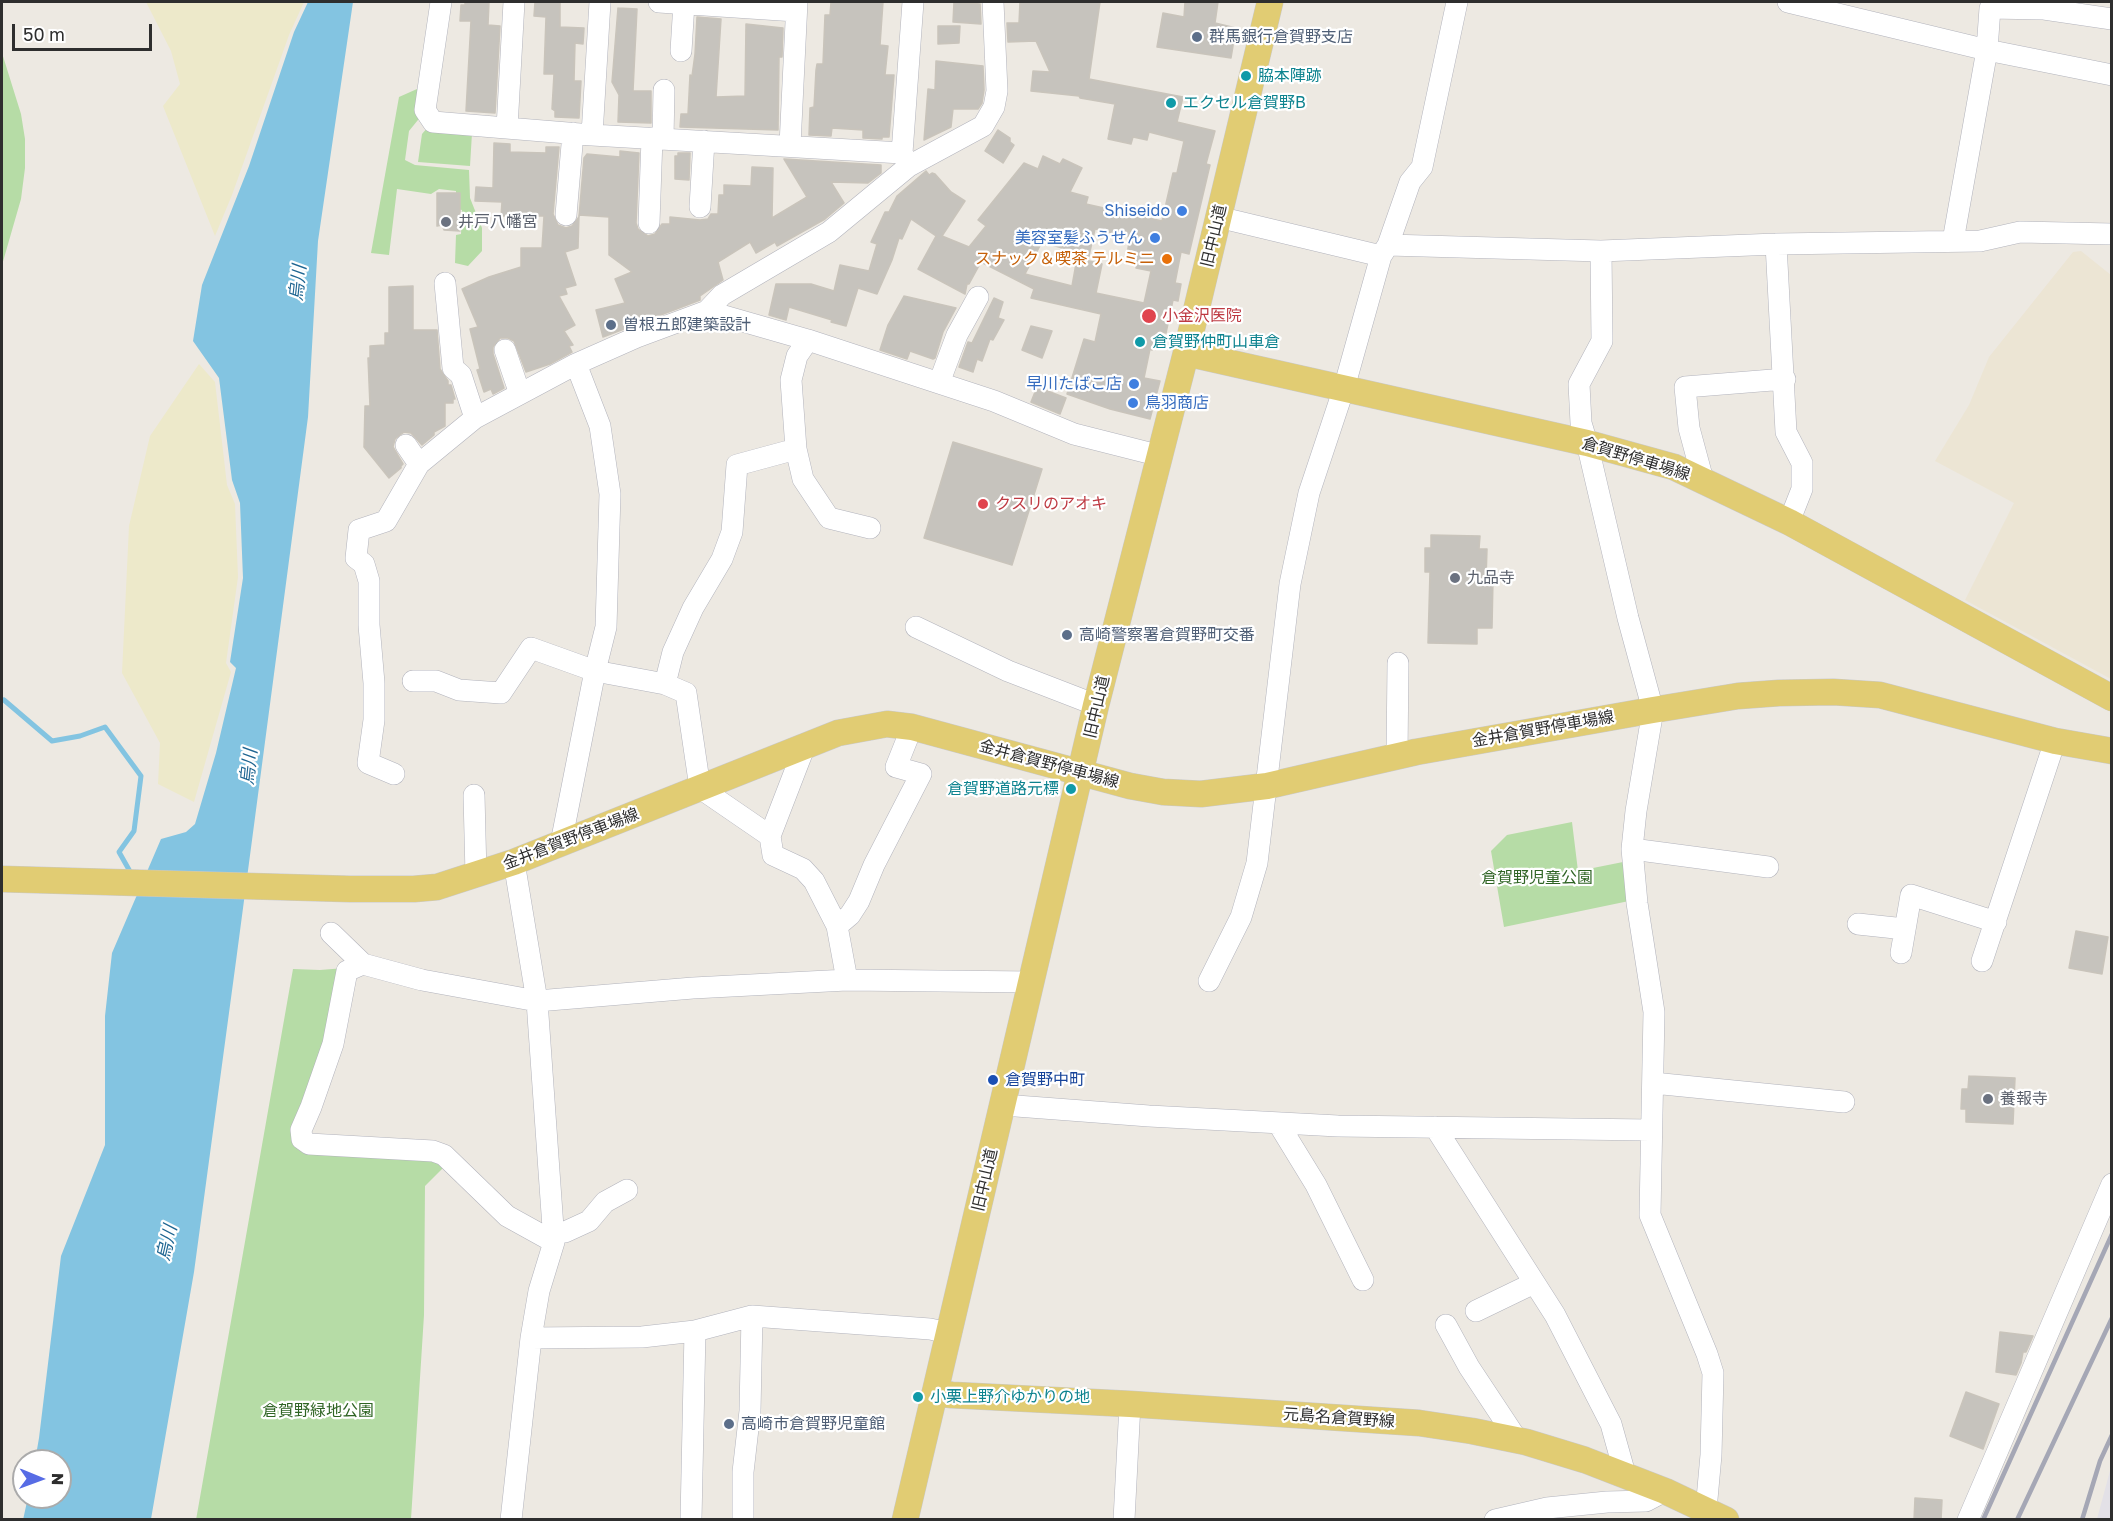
<!DOCTYPE html>
<meta charset="utf-8">
<style>
body{margin:0}
#map{position:relative;width:2113px;height:1521px;overflow:hidden;background:#ede9e2;font-family:"Golos Text",sans-serif}
canvas{display:block}
.frame{position:absolute;inset:0;border:3px solid #2e2e2e;pointer-events:none}
.north{position:absolute;left:12px;top:1449px;width:60px;height:60px;box-sizing:border-box;background:#fff;border:2px solid #ababab;border-radius:50%;rotate:91deg;font-size:16px;font-weight:700;line-height:24px;text-align:center;color:#2e2e2e}
.north::after{content:'';display:block;margin:auto;width:21px;height:27px;background:#576ce5;clip-path:polygon(50% 0,100% 100%,50% 72%,0 100%)}
.scale{position:absolute;left:12px;top:24px;width:140px;height:27px;box-sizing:border-box;border:3px solid #2e2e2e;border-top:0;padding-left:8px;font-size:18px;line-height:21px;white-space:nowrap;color:#2e2e2e;-webkit-text-stroke:4px #fff;paint-order:stroke}
</style>
<div id="map">
<canvas width="2113" height="1521"></canvas>
<div class="frame"></div>
<div class="north">N</div>
<div class="scale">50 m</div>
</div>
<script>
const ctx = document.querySelector('canvas').getContext('2d');
ctx.lineJoin = 'round';
function fill(path, color) { ctx.fillStyle = color; ctx.fill(path, 'evenodd'); }
const poly = rows => new Path2D(rows.map(r => 'M' + r).join(''));
function strokePath(path, color, width, dash) { ctx.strokeStyle = color; ctx.lineWidth = width; ctx.lineCap = dash ? 'butt' : 'round'; ctx.setLineDash(dash || []); ctx.stroke(path); }
function label(font, color, halo, rows, align = 'center') {
  ctx.font = font + ' "Golos Text","Noto Sans JP",sans-serif'; ctx.lineWidth = 4.5; ctx.setLineDash([]); ctx.textBaseline = 'middle'; ctx.strokeStyle = halo; ctx.fillStyle = color; for (const [text, x, y, turn = 0] of rows) {
    ctx.save(); ctx.translate(x, y); ctx.rotate((+turn || 0) * Math.PI / 180); ctx.textAlign = isNaN(turn) ? turn : align; if (halo) ctx.strokeText(text, 0, 0); ctx.fillText(text, 0, 0); ctx.restore();
  }
}
fill(poly([
 [2111,1467,2111,1519,2097,1519]
]), '#e3e1e7');
fill(poly([
 [2081,251,2111,275,2111,679,1965,600,2014,503,1935,461,1969,405,1989,357,2073,252]
]), '#ece5d4');
fill(poly([
 [2,53,21,114,25,139,25,168,21,199,2,265],
 [417,89,421,94,422,115,409,131,405,160,415,165,469,170,470,198,482,228,482,251,468,266,455,263,456,235,461,234,462,210,456,209,456,191,439,189,431,194,397,189,389,255,371,253,399,97],
 [428,127,472,133,470,166,418,162,422,134],
 [1572,822,1578,871,1623,862,1629,901,1504,927,1491,851,1507,835],
 [345,968,298,1140,430,1156,446,1165,425,1186,424,1315,411,1519,196,1520,293,969,320,970]
]), '#b6dca6');
fill(poly([
 [146,2,304,2,289,35,232,195,215,236,163,106,180,84,171,51],
 [199,364,215,382,227,485,235,504,238,577,226,663,231,672,194,802,158,784,160,743,122,673,129,526,150,436]
]), '#ede9ca');
fill(poly([
 [308,2,353,2,318,241,308,417,236,961,194,1272,151,1519,23,1520,28,1497,60,1497,60,1461,35,1461,39,1438,61,1256,105,1145,105,1016,112,953,161,839,186,832,195,824,216,753,236,668,230,662,243,578,240,503,232,480,219,378,193,341,202,285,249,166,294,32]
]), '#83c4e1');
strokePath(poly([
 [4,700,52,741,80,736,105,727,141,776,134,831,119,852,132,875]
]), '#83c4e1', 5);
const building = poly([
 [465,2,489,2,488,25,500,26,495,113,466,111,471,21,460,21,461,5,465,5,465,2],
 [535,2,560,2,560,27,584,28,583,44,575,43,574,81,581,81,579,118,555,117,555,111,552,109,554,74,544,74,546,17,534,16,535,2],
 [831,2,883,2,880,45,888,46,885,75,894,75,889,137,882,137,882,139,863,138,863,130,832,128,831,136,809,135,810,108,814,107,816,70,817,64,823,64,825,15,830,15,831,2],
 [954,2,980,4,981,24,953,22,954,2],
 [1020,2,1100,2,1089,79,1183,97,1177,122,1215,131,1206,164,1210,165,1189,254,1181,252,1175,283,1181,284,1178,301,1173,300,1166,333,1158,331,1152,350,1150,349,1144,378,1160,381,1150,419,1110,409,1067,394,1084,339,1095,342,1101,314,1031,298,1034,289,981,262,969,284,967,284,965,294,918,269,936,236,911,219,902,239,899,238,892,260,877,294,858,288,846,326,831,322,832,320,789,307,786,320,769,315,776,284,811,284,834,291,840,265,869,271,877,244,871,242,885,212,889,212,897,196,926,171,929,175,932,173,935,174,951,192,965,201,942,236,969,247,986,226,978,220,1024,163,1038,169,1043,156,1060,164,1063,159,1082,168,1070,192,1088,197,1086,204,1162,221,1173,173,1177,173,1184,141,1149,132,1147,140,1133,137,1131,144,1108,139,1115,104,1080,98,1079,96,1031,91,1033,71,1050,72,1036,41,1008,42,1007,23,1019,23,1020,2],
 [1095,229,1130,237,1127,254,1135,255,1134,260,1137,261,1136,268,1151,271,1144,303,1096,293,1102,264,1077,258,1072,286,1025,274,1042,242,1089,256,1095,229],
 [1185,2,1218,2,1215,23,1236,28,1231,58,1157,47,1163,13,1184,17,1185,2],
 [618,8,637,9,633,91,651,91,651,123,618,122,619,95,612,82,618,8],
 [697,17,721,19,716,97,745,96,746,24,783,28,782,57,779,57,778,130,680,127,681,114,688,114,690,75,692,76,695,54,697,17],
 [938,26,960,26,959,43,938,44,938,26],
 [936,61,983,66,984,90,982,103,978,109,953,109,951,127,924,140,928,89,935,90,936,61],
 [998,130,1010,138,1010,142,1014,145,1003,163,985,151,998,130],
 [494,143,510,144,510,152,546,153,546,147,559,147,553,214,558,225,566,228,572,226,579,217,584,158,587,154,620,157,620,151,639,153,636,223,638,229,648,236,655,234,662,224,670,224,670,217,700,220,708,219,711,214,718,214,719,195,724,195,724,185,751,186,752,167,773,168,772,218,807,197,784,159,881,165,881,173,868,183,831,182,844,203,825,219,777,246,775,242,756,253,750,242,718,262,723,280,700,296,700,300,603,337,596,310,625,303,615,279,632,272,609,255,609,217,579,215,578,248,565,252,576,285,565,288,567,294,559,296,575,325,564,331,573,345,569,346,572,352,550,364,526,372,514,341,508,338,500,338,493,347,493,354,504,388,493,394,491,389,484,392,477,370,480,369,470,329,478,327,462,289,489,277,521,267,521,248,542,248,544,216,501,216,502,202,475,201,476,187,493,188,494,143],
 [678,153,690,153,689,180,675,179,675,156,678,156,678,153],
 [437,193,460,193,460,231,444,230,442,225,437,226,437,193],
 [413,286,413,330,437,330,440,369,448,381,448,385,451,385,455,399,453,399,453,403,445,403,445,426,434,432,434,435,422,445,411,433,404,432,395,439,393,447,403,464,401,466,401,468,389,478,364,447,365,406,370,406,368,358,370,358,370,346,385,345,385,333,389,333,389,287,413,286],
 [904,296,956,308,943,332,935,358,933,359,910,351,907,359,880,350,888,325,904,296],
 [994,298,1003,302,998,318,1004,320,993,340,990,339,982,361,977,359,973,372,959,367,968,342,972,343,994,298],
 [1031,326,1052,331,1042,358,1022,350,1031,326],
 [1037,387,1066,398,1060,414,1031,402,1037,387],
 [953,442,1042,469,1012,565,924,538,953,442],
 [1431,535,1480,536,1479,549,1487,549,1486,579,1493,579,1492,628,1477,628,1477,644,1428,643,1430,572,1425,572,1425,548,1431,548,1431,535],
 [2076,931,2108,937,2102,974,2069,968,2076,931],
 [1969,1076,2015,1078,2013,1124,1966,1122,1966,1109,1961,1109,1962,1089,1968,1089,1969,1076],
 [2000,1332,2033,1336,2026,1352,2023,1352,2021,1363,2016,1375,1996,1372,2000,1332],
 [1966,1392,1999,1404,1983,1449,1950,1436,1966,1392],
 [1915,1498,1942,1500,1941,1520,1914,1520,1915,1498]
]);
fill(building, '#c6c3bd');
strokePath(building, '#c9c4bb', 1.5);
const minor = poly([
 [441,2,425,110,433,122,592,135,902,153],
 [659,2,796,11],
 [1788,2,1987,50,2112,75],
 [681,51,684,3],
 [507,128,514,2],
 [592,135,600,2],
 [663,138,664,90],
 [790,145,797,2],
 [908,164,902,153,913,2],
 [700,207,704,141],
 [566,215,573,133],
 [1218,217,1381,256],
 [649,223,652,138],
 [1953,241,1987,50,1990,8,2044,9,2112,19],
 [1776,244,1786,432,1802,463,1802,489,1789,522],
 [1388,245,1601,251,1776,244,1980,241,2020,232,2112,234],
 [1601,251,1602,341,1579,384,1581,423,1587,443,1628,618,1653,710,1636,811,1632,849,1637,903,1654,1012,1650,1215,1707,1354,1713,1373,1711,1455,1706,1510,1703,1520],
 [445,283,453,368,461,375,475,418],
 [707,311,808,340,939,383,994,401,1074,434,1161,456],
 [808,340,797,356,791,380,796,449,803,479,829,518,870,528],
 [505,350,520,394],
 [939,383,957,335,978,297],
 [406,445,419,464],
 [1703,480,1689,428,1685,387,1785,379],
 [916,627,1008,671,1096,705],
 [413,681,436,681,459,690,501,693,531,648,595,671,665,684,686,693,700,788,770,836],
 [665,684,673,652,693,608,722,559,732,532,737,465,796,449],
 [804,748,770,836,773,855,803,869,814,881,837,926,847,980],
 [1397,756,1398,663],
 [394,774,368,763,374,720,374,683,369,625,369,581,364,564,356,558,359,530,386,521,419,464,475,418,576,364,637,337,707,311,722,295,829,232,909,166,983,126,994,107,997,91,993,2],
 [474,795,476,875],
 [561,843,595,671,606,627,610,494,600,426,576,364],
 [1632,849,1768,867],
 [1858,924,1905,929],
 [837,926,850,915,859,901,874,865,921,774,896,767,912,727],
 [331,933,363,964],
 [1901,953,1911,895,1996,922],
 [1982,961,2055,741],
 [1209,981,1241,917,1257,863,1290,584,1309,493,1344,388,1381,256,1388,245,1410,182,1422,167,1457,2],
 [1653,1083,1844,1102],
 [1003,1105,1149,1116,1338,1126,1650,1130],
 [1278,1123,1316,1185,1363,1280],
 [1435,1127,1555,1315,1611,1424,1625,1474],
 [554,1232,565,1232,589,1221,605,1202,627,1190],
 [554,1242,507,1216,444,1155,433,1151,309,1144,302,1139,301,1130,311,1107,333,1044,347,971,363,964,422,980,537,1001,693,988,847,980,1031,982],
 [1476,1311,1534,1283],
 [1446,1325,1469,1367,1518,1441],
 [531,1338,642,1337,695,1331,752,1316,930,1329,949,1333],
 [511,1520,531,1338,539,1291,554,1242,537,1001,514,862],
 [691,1520,695,1331],
 [743,1520,743,1472,750,1411,752,1316],
 [1124,1520,1130,1404],
 [1495,1520,1547,1508,1607,1502,1646,1501,1665,1491],
 [1968,1520,2112,1184]
]);
const major = poly([
 [1186,353,1587,443,1674,467,1789,522,2112,698],
 [2,879,350,889,414,889,437,887,514,862,838,733,887,724,912,727,1130,786,1163,792,1201,794,1267,786,1416,752,1653,710,1738,696,1779,693,1833,692,1880,695,2055,741,2112,751],
 [936,1393,952,1395,1130,1404,1419,1423,1472,1431,1526,1442,1585,1460,1665,1491,1726,1520],
 [905,1520,1096,705,1186,353,1270,2]
]);
strokePath(minor, '#b2b3bc', 22);
strokePath(major, '#c9c9c9', 27);
strokePath(minor, '#fff', 21);
strokePath(major, '#e1cc73', 26);
strokePath(poly([
 [1983,1520,2112,1234],
 [2017,1520,2112,1318],
 [2082,1520,2100,1461,2112,1435]
]), '#a5a7b5', 4.5);
for (const [x, y, r, color] of [
 [1197,37,6,"#5c6f8a"],
 [1246,76,6,"#0f9aa8"],
 [1171,103,6,"#0f9aa8"],
 [1182,211,6,"#3f7fe0"],
 [446,222,6,"#6b7280"],
 [1155,238,6,"#3f7fe0"],
 [1167,259,6,"#e8710a"],
 [1149,316,8,"#e0444e"],
 [611,325,6,"#5c6f8a"],
 [1140,342,6,"#0f9aa8"],
 [1134,384,6,"#3f7fe0"],
 [1133,403,6,"#3f7fe0"],
 [983,504,6,"#e0444e"],
 [1455,578,6,"#6b7280"],
 [1067,635,6,"#5c6f8a"],
 [1071,789,6,"#0f9aa8"],
 [993,1080,6,"#1a4fb4"],
 [1988,1099,6,"#6b7280"],
 [918,1397,6,"#0f9aa8"],
 [729,1424,6,"#5c6f8a"]
]) { const dot = new Path2D(); dot.arc(x, y, r, 0, 2 * Math.PI); ctx.fillStyle = color; ctx.fill(dot); strokePath(dot, '#fff', 2); }
label('16px', '#4e5e75', '#fff', [
 ["群馬銀行倉賀野支店",1209,37],
 ["曽根五郎建築設計",623,325],
 ["高崎警察署倉賀野町交番",1079,635],
 ["高崎市倉賀野児童館",741,1424]
], 'left');
label('16px', '#0d838f', '#fff', [
 ["脇本陣跡",1258,76],
 ["エクセル倉賀野B",1183,103],
 ["倉賀野仲町山車倉",1152,342],
 ["倉賀野道路元標",1059,789,"right"],
 ["小栗上野介ゆかりの地",930,1397]
], 'left');
label('16px', '#366cbe', '#fff', [
 ["Shiseido",1170,211],
 ["美容室髪ふうせん",1143,238],
 ["早川たばこ店",1122,384],
 ["鳥羽商店",1145,403,"left"]
], 'right');
label('16px', '#5b616d', '#fff', [
 ["井戸八幡宮",458,222],
 ["九品寺",1467,578],
 ["養報寺",2000,1099]
], 'left');
label('16px', '#2e2e2e', '#fff', [
 ["旧中山道",1214,236,-77],
 ["倉賀野停車場線",1636,459,17],
 ["旧中山道",1097,707,-77],
 ["金井倉賀野停車場線",1543,729,-10],
 ["金井倉賀野停車場線",1049,764,15],
 ["金井倉賀野停車場線",571,839,-21],
 ["旧中山道",985,1180,-77],
 ["元島名倉賀野線",1339,1418,4]
]);
label('16px', '#c56008', '#fff', [
 ["スナック＆喫茶 テルミニ",1155,259]
], 'right');
label('16px', '#be3a42', '#fff', [
 ["小金沢医院",1162,316],
 ["クスリのアオキ",995,504]
], 'left');
label('16px', '#2f6424', '#fff', [
 ["倉賀野児童公園",1537,878],
 ["倉賀野緑地公園",318,1411]
]);
label('16px', '#164399', '#fff', [
 ["倉賀野中町",1005,1080]
], 'left');
label('italic 18px', '#1e6591', '#fff', [
 ["烏川",298,283,-84],
 ["烏川",249,767,-84],
 ["烏川",167,1243,-77]
]);
</script>
